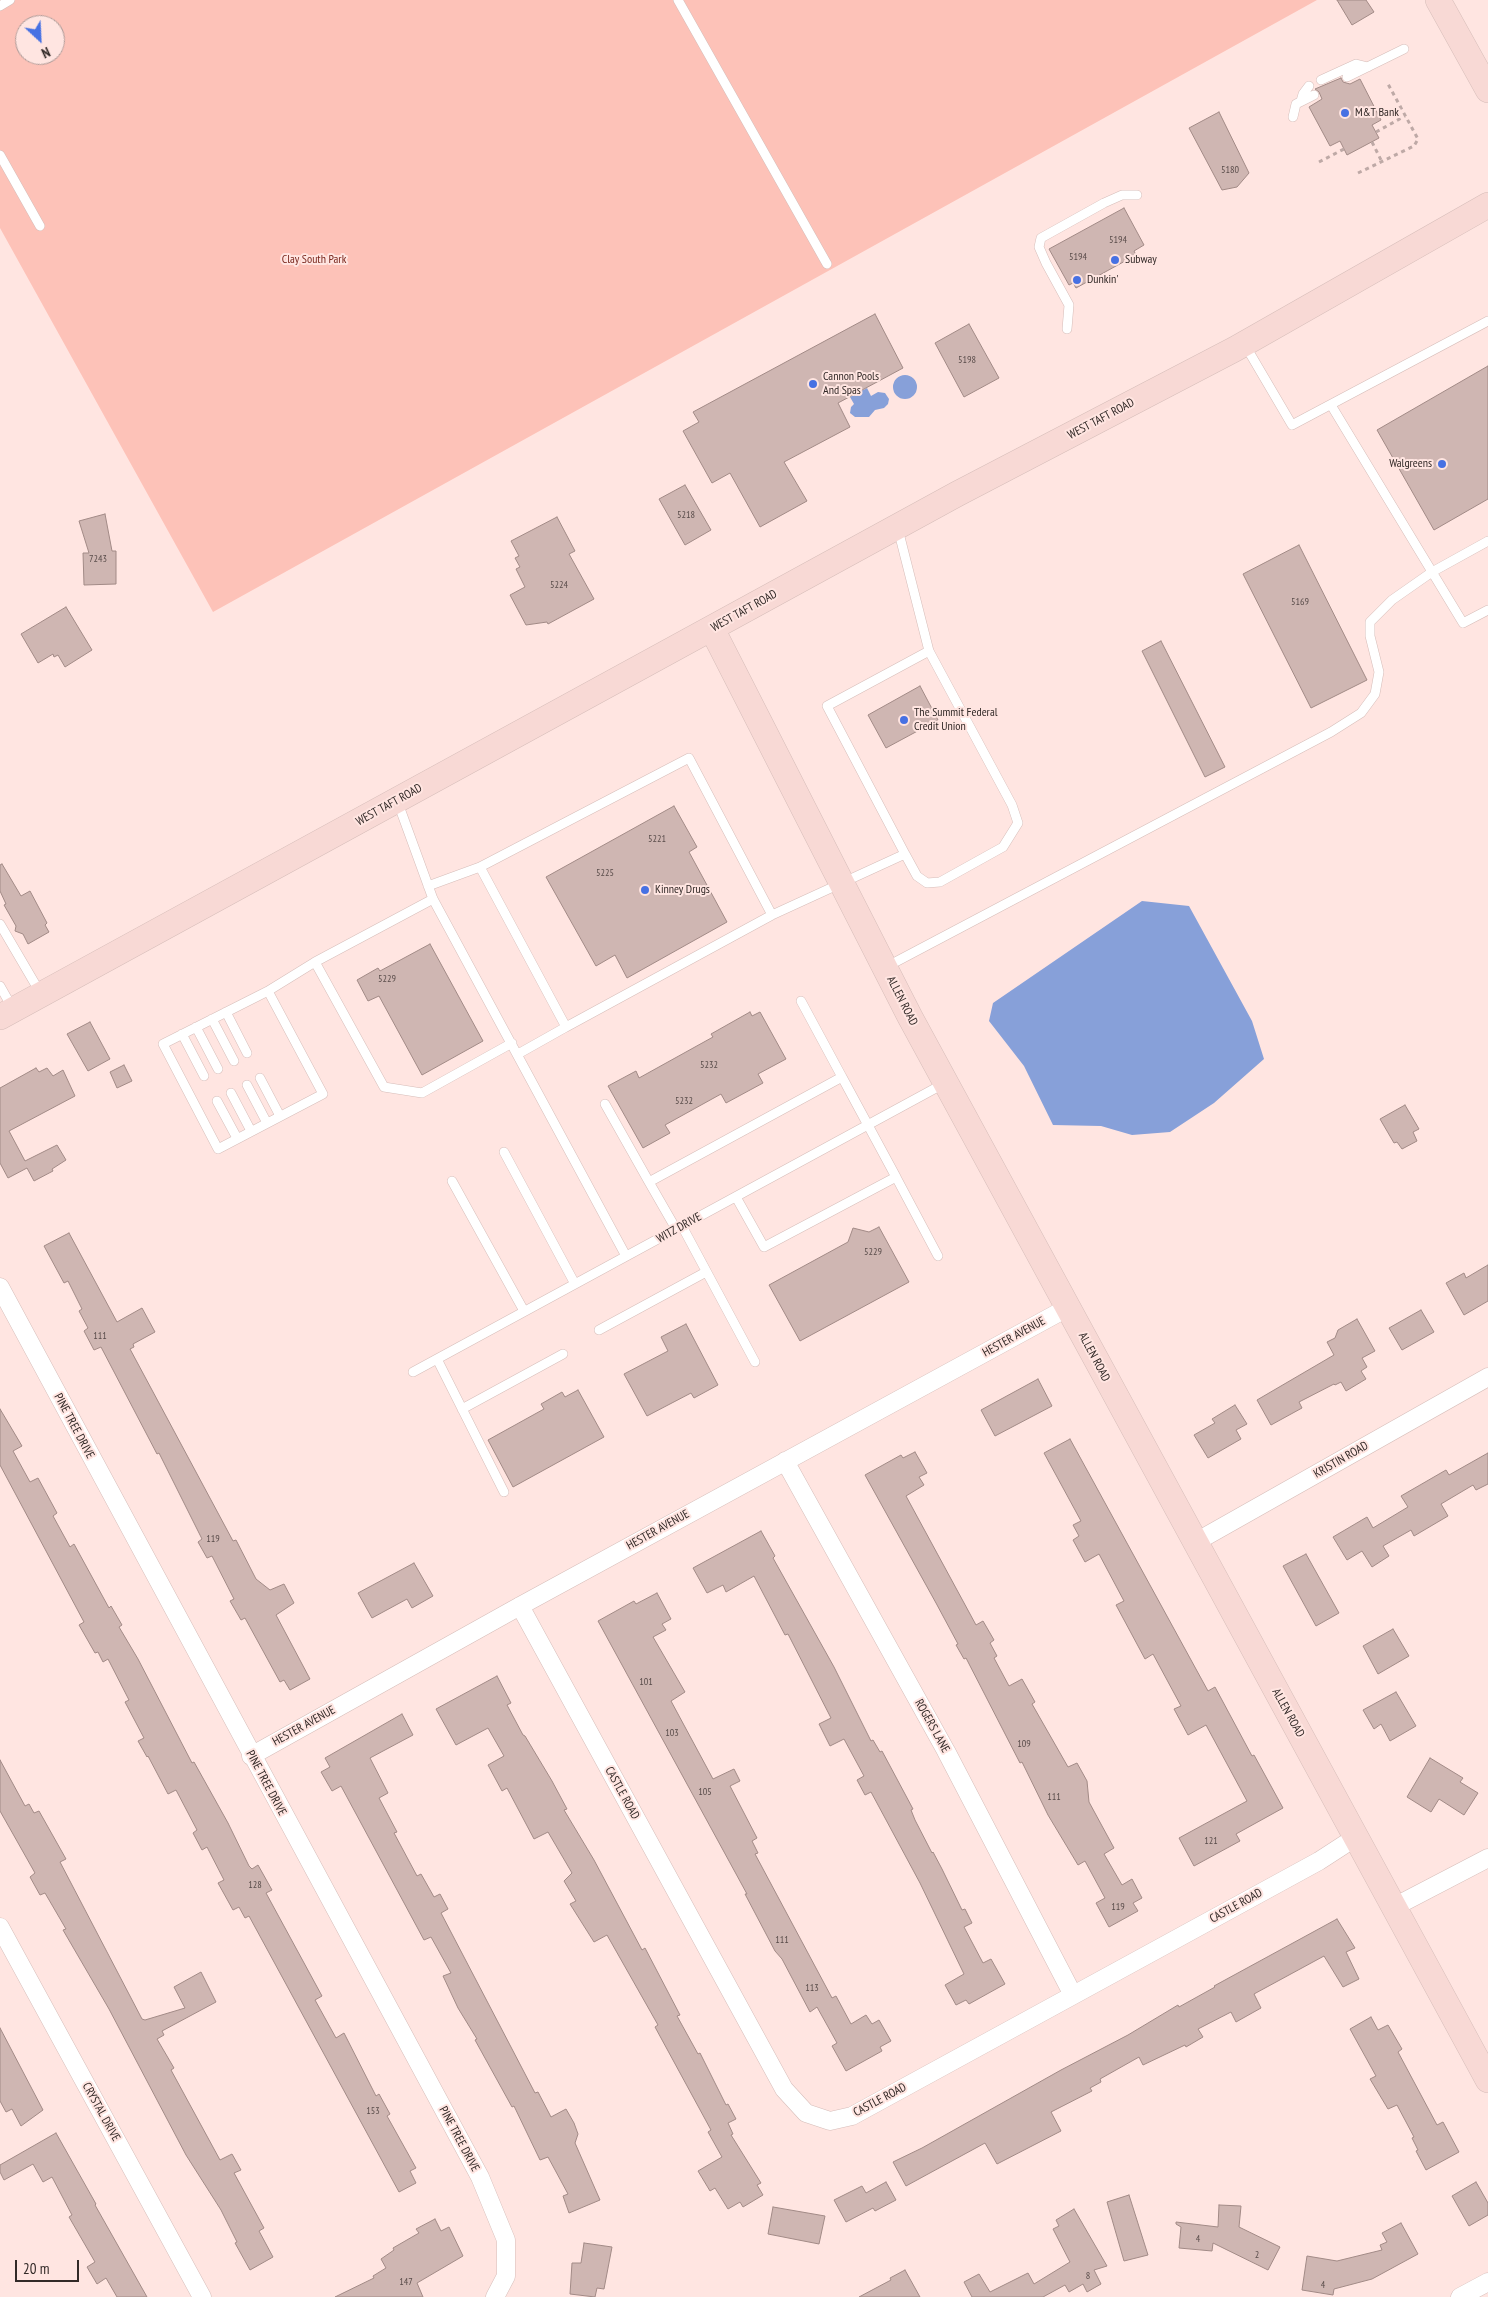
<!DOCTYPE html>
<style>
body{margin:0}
#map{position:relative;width:1488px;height:2297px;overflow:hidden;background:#ffe5e1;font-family:"PT Sans Narrow",sans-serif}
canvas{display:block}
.north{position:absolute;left:15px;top:15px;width:50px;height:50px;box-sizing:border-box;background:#ffe5e1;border:1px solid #ad9a97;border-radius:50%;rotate:155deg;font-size:14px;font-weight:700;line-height:20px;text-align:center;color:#322927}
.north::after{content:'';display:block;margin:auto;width:18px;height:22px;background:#4771e3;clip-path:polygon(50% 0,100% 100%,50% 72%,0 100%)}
.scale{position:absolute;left:15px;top:2260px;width:64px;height:22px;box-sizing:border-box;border:2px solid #322927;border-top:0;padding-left:6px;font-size:15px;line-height:18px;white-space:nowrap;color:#322927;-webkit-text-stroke:4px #ffe5e1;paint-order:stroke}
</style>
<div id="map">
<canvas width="1488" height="2297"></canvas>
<div class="north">N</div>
<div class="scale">20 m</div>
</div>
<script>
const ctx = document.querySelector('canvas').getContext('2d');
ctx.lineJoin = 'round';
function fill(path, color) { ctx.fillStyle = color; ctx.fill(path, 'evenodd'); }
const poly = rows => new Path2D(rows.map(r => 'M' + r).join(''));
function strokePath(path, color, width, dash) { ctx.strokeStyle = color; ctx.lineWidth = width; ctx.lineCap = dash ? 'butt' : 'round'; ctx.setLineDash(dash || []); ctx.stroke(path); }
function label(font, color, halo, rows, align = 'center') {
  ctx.font = font + ' "PT Sans Narrow",sans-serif'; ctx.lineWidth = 4; ctx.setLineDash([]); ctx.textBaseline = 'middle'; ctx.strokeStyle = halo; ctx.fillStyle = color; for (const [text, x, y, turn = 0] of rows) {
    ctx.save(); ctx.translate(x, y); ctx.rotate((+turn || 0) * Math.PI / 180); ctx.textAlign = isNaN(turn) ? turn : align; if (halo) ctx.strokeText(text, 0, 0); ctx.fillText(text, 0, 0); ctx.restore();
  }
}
fill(poly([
 [0,0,1317,0,213,612,0,228],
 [25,25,55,25,55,55,25,55]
]), '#fdc2b8');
fill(poly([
 '893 387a12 12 0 1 1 24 0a12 12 0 1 1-24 0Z',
 [867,388,871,396,878,392,885,393,889,399,888,404,884,408,875,410,869,417,855,417,850,413,851,407,854,404,850,397],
 [1142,901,1189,906,1252,1021,1264,1059,1214,1103,1170,1132,1132,1135,1101,1126,1053,1125,1024,1066,989,1021,993,1003]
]), '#87a0d9');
const building = poly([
 [1337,0,1366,0,1374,12,1352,25,1337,0],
 [1341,78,1343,82,1350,84,1360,79,1381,120,1372,125,1379,138,1347,155,1340,141,1330,146,1309,107,1322,99,1319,92,1315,89,1341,78],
 [1219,112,1249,173,1237,187,1222,190,1189,128,1219,112],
 [1124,208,1144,245,1134,251,1136,255,1076,288,1073,283,1069,285,1049,249,1124,208],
 [875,314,903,368,838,403,850,427,784,462,807,501,760,527,730,473,712,483,683,431,699,422,693,412,875,314],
 [969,324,999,378,964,397,935,343,969,324],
 [1488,366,1488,499,1434,530,1377,430,1488,366],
 [685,485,711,530,685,545,659,499,685,485],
 [105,514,112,551,116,551,116,584,84,585,83,553,89,553,79,521,105,514],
 [557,517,575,551,569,554,594,599,548,624,547,622,526,625,510,595,525,587,516,569,520,567,515,558,519,556,511,541,557,517],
 [1299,545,1367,680,1311,708,1243,574,1299,545],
 [66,607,92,650,65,667,58,655,54,657,53,654,38,663,21,634,66,607],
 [1161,641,1225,767,1205,777,1142,651,1161,641],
 [920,686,938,720,886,748,868,715,920,686],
 [674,806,697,847,689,852,727,922,627,978,615,955,596,966,546,877,674,806],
 [2,864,21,896,30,891,47,923,45,925,49,932,28,944,23,934,15,931,16,926,4,905,6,904,0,891,0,865,2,864],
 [430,944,483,1041,422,1075,379,996,368,1001,357,980,378,968,380,971,430,944],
 [750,1012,752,1016,760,1012,786,1059,758,1074,763,1083,726,1103,721,1094,665,1125,670,1133,643,1148,608,1086,636,1071,639,1078,713,1037,711,1034,750,1012],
 [90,1022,110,1059,88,1071,67,1034,90,1022],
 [124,1065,132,1081,117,1088,110,1072,124,1065],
 [36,1068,39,1072,47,1068,53,1076,63,1070,75,1096,9,1131,25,1161,57,1145,66,1160,52,1169,53,1171,34,1181,27,1168,8,1178,0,1163,0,1088,36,1068],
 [1405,1105,1419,1129,1413,1132,1417,1141,1402,1149,1397,1142,1394,1143,1380,1119,1405,1105],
 [879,1227,909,1282,800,1341,769,1285,848,1242,853,1228,869,1232,879,1227],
 [69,1233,117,1322,142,1308,155,1332,133,1344,134,1347,130,1349,233,1541,236,1540,256,1579,270,1590,284,1584,294,1603,276,1615,310,1679,290,1690,284,1680,280,1682,245,1618,241,1620,230,1601,234,1599,212,1556,207,1558,198,1542,202,1539,159,1453,157,1454,101,1347,94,1350,84,1331,88,1328,79,1311,82,1309,68,1281,64,1283,44,1246,69,1233],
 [1488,1265,1488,1301,1464,1315,1446,1283,1464,1273,1466,1278,1488,1265],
 [1421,1310,1434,1332,1402,1350,1389,1328,1421,1310],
 [1357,1319,1375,1351,1362,1358,1367,1367,1361,1371,1366,1379,1346,1391,1341,1382,1335,1385,1334,1384,1299,1402,1302,1408,1271,1425,1257,1400,1334,1355,1327,1342,1335,1338,1338,1330,1357,1319],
 [686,1324,718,1385,694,1398,691,1393,647,1416,624,1374,668,1351,661,1337,686,1324],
 [1038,1379,1052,1406,995,1436,981,1410,1038,1379],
 [578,1390,604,1437,513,1487,488,1440,544,1409,541,1404,562,1392,565,1397,578,1390],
 [1235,1405,1247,1424,1236,1430,1241,1439,1208,1458,1194,1435,1215,1423,1212,1419,1235,1405],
 [0,1409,22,1446,13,1451,30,1482,38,1478,57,1513,53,1516,70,1547,74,1544,109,1608,111,1606,122,1625,119,1627,138,1659,192,1763,194,1762,228,1823,249,1866,252,1869,258,1865,272,1890,266,1893,322,1996,315,2000,336,2038,344,2033,376,2096,379,2094,390,2114,387,2116,416,2168,410,2171,416,2183,399,2192,249,1916,245,1918,239,1907,233,1910,218,1883,224,1880,207,1847,202,1850,193,1833,197,1830,176,1790,168,1794,148,1756,147,1757,138,1741,144,1738,125,1702,129,1700,108,1659,103,1662,98,1652,95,1653,79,1625,84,1622,0,1465,0,1409],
 [1070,1439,1208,1691,1215,1687,1252,1756,1254,1755,1283,1808,1236,1834,1240,1841,1194,1866,1179,1838,1247,1801,1206,1725,1188,1735,1174,1709,1181,1706,1153,1654,1145,1659,1116,1605,1124,1601,1099,1554,1085,1562,1073,1540,1079,1536,1073,1525,1081,1521,1044,1453,1070,1439],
 [915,1452,927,1473,919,1477,924,1485,906,1496,976,1625,983,1621,994,1640,990,1643,997,1656,994,1658,1009,1686,1022,1679,1035,1702,1032,1704,1068,1767,1077,1763,1087,1781,1089,1802,1114,1848,1104,1854,1122,1885,1132,1879,1142,1898,1133,1903,1138,1911,1109,1927,1096,1903,1105,1898,1085,1861,1078,1865,1048,1815,1022,1762,1020,1763,966,1658,964,1659,956,1645,958,1644,936,1603,865,1475,901,1455,903,1458,915,1452],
 [1488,1453,1488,1484,1476,1490,1473,1485,1441,1504,1448,1516,1414,1536,1411,1530,1383,1546,1389,1556,1372,1567,1362,1551,1347,1560,1333,1537,1367,1517,1373,1528,1408,1507,1401,1496,1446,1470,1449,1475,1488,1453],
 [761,1531,775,1556,773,1558,834,1667,871,1741,873,1740,880,1752,882,1751,913,1809,911,1810,915,1820,932,1853,933,1852,942,1869,962,1910,965,1909,972,1923,964,1927,983,1963,991,1959,1005,1984,969,2004,966,2000,956,2005,945,1985,964,1974,920,1883,871,1792,865,1795,857,1780,864,1776,844,1739,830,1746,819,1724,831,1718,788,1634,785,1635,754,1576,726,1592,723,1585,707,1593,693,1568,761,1531],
 [1306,1554,1339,1613,1316,1626,1283,1566,1306,1554],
 [414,1563,433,1596,412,1608,407,1599,372,1618,358,1593,414,1563],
 [657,1593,671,1619,662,1624,666,1630,653,1637,685,1692,671,1701,713,1779,734,1769,740,1781,730,1786,757,1838,752,1841,758,1853,755,1854,832,1998,836,1996,851,2024,866,2015,872,2024,879,2020,891,2041,880,2047,882,2051,846,2071,832,2046,837,2043,817,2007,810,2012,782,1959,775,1951,745,1894,747,1894,598,1621,634,1601,636,1604,657,1593],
 [1393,1629,1409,1656,1378,1674,1363,1646,1393,1629],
 [497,1676,511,1703,507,1705,523,1735,525,1736,552,1781,567,1809,564,1810,594,1860,642,1950,645,1948,680,2015,677,2016,698,2054,700,2053,726,2105,728,2104,736,2119,728,2123,733,2134,731,2135,761,2183,757,2185,763,2195,743,2207,740,2202,728,2209,715,2188,710,2191,698,2171,722,2157,708,2132,711,2130,655,2027,658,2025,607,1935,594,1942,570,1904,576,1901,564,1881,572,1873,548,1832,534,1839,507,1788,502,1791,488,1765,504,1756,488,1728,456,1745,436,1709,497,1676],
 [1396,1692,1416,1726,1390,1741,1381,1724,1374,1729,1363,1710,1396,1692],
 [402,1714,413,1735,370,1758,388,1793,379,1798,397,1832,394,1833,417,1876,421,1874,434,1897,440,1894,448,1909,441,1913,535,2093,538,2092,551,2117,566,2109,574,2123,578,2134,575,2143,600,2200,569,2213,563,2196,568,2194,548,2157,540,2160,514,2106,512,2107,475,2040,477,2039,458,2008,443,1976,451,1973,431,1937,424,1940,341,1786,332,1791,321,1772,330,1767,325,1758,402,1714],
 [1430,1758,1463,1778,1460,1782,1478,1793,1464,1815,1439,1799,1431,1812,1407,1797,1430,1758],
 [0,1760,25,1806,29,1804,34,1813,39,1811,66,1859,60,1862,142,2019,145,2020,185,2008,174,1987,201,1972,216,2002,162,2031,164,2035,157,2039,174,2068,171,2070,220,2160,232,2154,241,2170,234,2173,264,2228,259,2231,273,2257,250,2270,235,2243,237,2242,221,2210,186,2155,109,2009,63,1930,66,1929,45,1893,40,1895,30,1877,35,1873,0,1811,0,1760],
 [1337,1919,1355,1948,1346,1952,1359,1979,1343,1987,1324,1956,1254,1994,1261,2008,1236,2022,1231,2012,1198,2029,1203,2037,1186,2047,1185,2045,1143,2065,1139,2057,1100,2079,1101,2082,1090,2088,1092,2091,1051,2112,1061,2131,997,2164,985,2143,906,2186,893,2162,922,2148,1061,2070,1128,2035,1178,2005,1179,2007,1215,1987,1214,1986,1337,1919],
 [1371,2017,1378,2030,1388,2025,1402,2049,1398,2052,1437,2125,1443,2122,1459,2152,1426,2170,1416,2151,1418,2150,1412,2138,1414,2137,1397,2105,1388,2109,1370,2079,1376,2076,1350,2029,1371,2017],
 [0,2028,43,2110,21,2126,12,2109,6,2112,0,2101,0,2028],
 [56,2133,96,2204,95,2205,147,2297,117,2297,106,2278,97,2284,87,2267,95,2262,69,2217,72,2215,52,2177,43,2182,33,2164,4,2180,0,2172,0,2165,56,2133],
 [886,2182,896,2200,875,2211,873,2208,846,2222,834,2200,862,2186,866,2193,886,2182],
 [1476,2182,1488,2203,1488,2215,1469,2226,1452,2196,1476,2182],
 [1129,2195,1148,2255,1124,2261,1107,2202,1129,2195],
 [1219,2205,1241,2206,1239,2227,1280,2247,1268,2270,1213,2243,1212,2251,1179,2248,1181,2227,1176,2224,1176,2222,1218,2227,1219,2205],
 [773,2207,825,2216,819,2244,768,2234,773,2207],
 [1074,2209,1107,2266,1094,2270,1101,2284,1087,2292,1083,2284,1069,2292,1065,2285,1043,2297,972,2297,964,2282,979,2274,990,2292,1028,2273,1034,2284,1070,2262,1053,2229,1059,2226,1056,2220,1074,2209],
 [435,2219,441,2231,449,2227,463,2256,417,2283,423,2297,335,2297,374,2278,373,2276,386,2268,381,2259,394,2250,393,2248,419,2233,416,2229,435,2219],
 [1401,2223,1418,2254,1372,2279,1334,2289,1333,2295,1302,2290,1307,2256,1337,2261,1382,2250,1380,2245,1387,2242,1382,2233,1401,2223],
 [584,2243,612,2247,604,2289,597,2288,595,2297,570,2294,572,2263,581,2263,584,2243],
 [905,2270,920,2297,859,2297,891,2280,890,2278,905,2270]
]);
fill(building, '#cfb6b2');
strokePath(building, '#a28a86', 1);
const lane = poly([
 [678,0,827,264],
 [0,6,10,0],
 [1347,77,1404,49],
 [1321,80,1356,64,1368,67],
 [1301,101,1303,94,1309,86],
 [1293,117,1296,104,1314,95],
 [0,155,40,226],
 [1067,329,1069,305,1046,263,1039,247,1041,238,1104,203,1122,195,1137,195],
 [1245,345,1292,425,1488,321],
 [1331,405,1463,623,1488,610],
 [898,529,929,651,1012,805,1018,823,1003,847,940,882,927,883,917,876,905,854],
 [398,803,433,899,626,1256],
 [428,886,480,867],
 [433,899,315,962,384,1087,422,1093,512,1043],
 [0,924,41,994],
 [886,967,1331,732,1361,713,1375,694,1379,672,1370,636,1370,622,1392,600,1432,572,1488,541],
 [0,986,13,1009],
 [268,991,323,1094,218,1149,163,1044,268,991,315,962],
 [801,1001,842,1077],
 [226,1012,247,1053],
 [212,1019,234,1061],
 [196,1027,218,1069],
 [566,1027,772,915],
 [182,1034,204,1076],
 [518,1054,566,1027,480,867,689,758,772,915,905,854,827,706,929,651],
 [260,1078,280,1116],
 [247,1085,267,1123],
 [231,1093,251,1131],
 [217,1101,237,1138],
 [605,1104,649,1182],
 [504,1152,575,1284],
 [896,1177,938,1256],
 [452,1181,524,1311],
 [682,1226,755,1362],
 [676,1229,649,1182,842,1077,896,1177,764,1247,736,1197],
 [599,1330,706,1272],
 [437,1359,504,1492],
 [413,1372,945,1083],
 [462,1409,563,1354]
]);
const street = poly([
 [0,1287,480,2177,506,2240,506,2276,495,2297],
 [785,1461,946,1751,1073,1995],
 [1194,1543,1488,1377],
 [520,1606,784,2089,806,2113,830,2121,852,2116,1319,1861,1356,1837],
 [251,1756,520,1606,1067,1308],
 [1394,1907,1488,1858],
 [0,1927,202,2297],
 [1460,2297,1488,2282]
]);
const secondary = poly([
 [1438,0,1488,90],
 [712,629,910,1017,1488,2080],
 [0,1017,957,494,1235,349,1488,205]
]);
strokePath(lane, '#d6bdb9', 10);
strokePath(street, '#d6bdb9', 19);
strokePath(secondary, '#d6bdb9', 26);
strokePath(poly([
 [1376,132,1405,116],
 [1372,142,1382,162],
 [1319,162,1344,149],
 [1358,173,1414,146,1418,139,1388,84]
]), '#bea9a6', 3, [4, 4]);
strokePath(lane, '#fff', 9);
strokePath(street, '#fff', 18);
strokePath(secondary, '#f8d9d5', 25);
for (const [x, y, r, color] of [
 [1345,113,5,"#4771e3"],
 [1115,260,5,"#4771e3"],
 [1077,280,5,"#4771e3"],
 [813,384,5,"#4771e3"],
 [1442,464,5,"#4771e3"],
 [904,720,5,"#4771e3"],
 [645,890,5,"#4771e3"]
]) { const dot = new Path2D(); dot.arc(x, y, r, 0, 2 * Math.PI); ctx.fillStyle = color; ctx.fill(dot); strokePath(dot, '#ffe5e1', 2); }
label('10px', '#594c4a', null, [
 ["5180",1230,170],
 ["5194",1118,240],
 ["5194",1078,257],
 ["5198",967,360],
 ["5218",686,515],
 ["7243",98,559],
 ["5224",559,585],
 ["5169",1300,602],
 ["5221",657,839],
 ["5225",605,873],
 ["5229",387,979],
 ["5232",709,1065],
 ["5232",684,1101],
 ["5229",873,1252],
 ["111",100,1336],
 ["119",213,1539],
 ["101",646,1682],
 ["103",672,1733],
 ["109",1024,1744],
 ["105",705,1792],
 ["111",1054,1797],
 ["121",1211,1841],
 ["128",255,1885],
 ["119",1118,1907],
 ["111",782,1940],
 ["113",812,1988],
 ["153",373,2111],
 ["4",1198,2239],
 ["2",1257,2255],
 ["8",1088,2276],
 ["147",406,2282],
 ["4",1323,2285]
]);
label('12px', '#322927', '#ffe5e1', [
 ["M&T Bank",1355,113],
 ["Subway",1125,260],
 ["Dunkin'",1087,280],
 ["Cannon Pools",823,377],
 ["And Spas",823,391],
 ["Walgreens",1432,464,"right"],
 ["The Summit Federal",914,713],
 ["Credit Union",914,727],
 ["Kinney Drugs",655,890]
], 'left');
label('12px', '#7a271d', '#ffe5e1', [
 ["Clay South Park",314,260]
]);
label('12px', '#322927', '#ffe5e1', [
 ["WEST TAFT ROAD",1101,419,-28],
 ["WEST TAFT ROAD",744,611,-29],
 ["WEST TAFT ROAD",389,805,-29],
 ["ALLEN ROAD",902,1001,63],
 ["WITZ DRIVE",679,1228,-29],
 ["HESTER AVENUE",1014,1337,-29],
 ["ALLEN ROAD",1094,1357,62],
 ["PINE TREE DRIVE",74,1426,62],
 ["KRISTIN ROAD",1341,1460,-30],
 ["HESTER AVENUE",658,1530,-29],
 ["ALLEN ROAD",1288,1713,61],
 ["HESTER AVENUE",304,1726,-29],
 ["ROGERS LANE",932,1726,61],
 ["PINE TREE DRIVE",266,1783,62],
 ["CASTLE ROAD",622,1793,61],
 ["CASTLE ROAD",1236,1906,-29],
 ["CASTLE ROAD",880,2100,-28],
 ["CRYSTAL DRIVE",101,2112,61],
 ["PINE TREE DRIVE",459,2139,62]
]);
</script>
